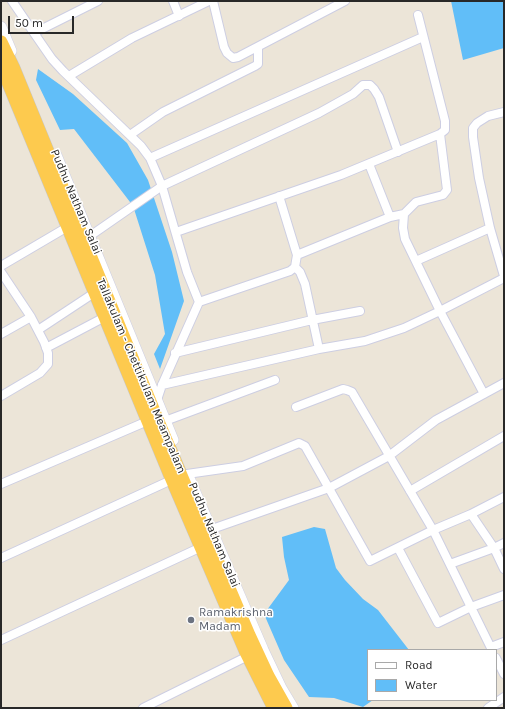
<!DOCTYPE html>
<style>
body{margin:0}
#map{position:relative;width:505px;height:709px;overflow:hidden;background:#ece5d8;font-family:Karla,sans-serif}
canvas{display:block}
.frame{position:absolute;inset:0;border:2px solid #282828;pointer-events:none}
.legend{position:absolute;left:367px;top:649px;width:130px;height:52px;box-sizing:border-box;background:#fff;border:1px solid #a9a9a9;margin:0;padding:5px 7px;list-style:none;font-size:12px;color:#282828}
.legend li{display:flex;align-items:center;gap:8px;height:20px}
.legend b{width:20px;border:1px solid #a9a9a9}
.scale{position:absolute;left:8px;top:16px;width:66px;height:18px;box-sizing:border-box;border:2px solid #282828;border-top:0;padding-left:5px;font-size:12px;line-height:14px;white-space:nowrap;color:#282828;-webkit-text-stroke:3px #fff;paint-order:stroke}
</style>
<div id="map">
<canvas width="505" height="709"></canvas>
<div class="frame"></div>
<ul class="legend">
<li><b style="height:5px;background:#fff"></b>Road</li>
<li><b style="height:11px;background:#61bef8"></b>Water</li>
</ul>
<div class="scale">50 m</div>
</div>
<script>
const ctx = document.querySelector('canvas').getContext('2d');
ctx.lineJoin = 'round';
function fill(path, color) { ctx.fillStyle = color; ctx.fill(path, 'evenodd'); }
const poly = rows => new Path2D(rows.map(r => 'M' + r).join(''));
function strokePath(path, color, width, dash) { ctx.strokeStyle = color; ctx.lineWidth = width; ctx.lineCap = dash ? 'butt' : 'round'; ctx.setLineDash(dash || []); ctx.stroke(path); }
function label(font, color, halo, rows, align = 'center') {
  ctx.font = font + ' Karla,sans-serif'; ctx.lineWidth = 3; ctx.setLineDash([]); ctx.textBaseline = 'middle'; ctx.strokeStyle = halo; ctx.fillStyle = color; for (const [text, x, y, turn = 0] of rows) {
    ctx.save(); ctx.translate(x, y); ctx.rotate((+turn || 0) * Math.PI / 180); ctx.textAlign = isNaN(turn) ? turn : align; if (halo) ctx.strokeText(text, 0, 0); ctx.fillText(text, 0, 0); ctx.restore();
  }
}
fill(poly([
 [451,1,504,1,504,48,463,60],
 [38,69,73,94,127,143,148,180,172,252,184,301,160,369,154,354,165,334,155,275,134,209,130,202,74,129,60,130,36,80],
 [314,527,325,529,336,568,345,580,363,599,378,610,409,650,368,650,368,700,373,700,363,707,334,698,309,697,284,660,264,614,289,580,284,557,282,537]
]), '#61bef8');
const minor = poly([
 [12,1,34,33,98,1],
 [173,1,179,16],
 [213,1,224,47,227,53,233,58,238,57,345,1],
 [34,33,52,59,63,71,141,146,150,158,162,186,187,272,199,302,162,385,157,400],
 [69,76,132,38,209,1],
 [504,112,488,116,477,123,473,128,473,137,479,178,490,228,504,276],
 [130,135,163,112,255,66,258,64,258,47],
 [150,158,423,37],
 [369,164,390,217],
 [279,196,297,255],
 [404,214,416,202,443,195,447,190,440,134,445,130,445,121,418,15],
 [176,232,341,175,440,134],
 [90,236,162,186,319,113,353,94,363,85,370,85,374,89,379,97,398,152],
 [416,261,490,228],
 [1,266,64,229],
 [295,267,300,272,305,284,319,349],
 [1,272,31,317,44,342,48,353,48,364,40,373,1,396],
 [199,302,290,271,295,267,297,255,390,217,404,214,403,228,405,239,440,311,504,278],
 [38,330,91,295],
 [1,334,31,317],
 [46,348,101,319],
 [175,353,312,320,360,311],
 [162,385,319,349,365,341,404,328,440,311,484,394],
 [296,407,343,389,347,390,352,392,433,530,492,650],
 [165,421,275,380],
 [187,474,243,466,299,443,305,446,370,561,433,530,471,514,504,497],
 [1,484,143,423],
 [410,491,504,436],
 [471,514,494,548,504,569],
 [212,529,329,488,389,456,436,420,504,383],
 [398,548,438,623,471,607,504,595],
 [1,558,167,482],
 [450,564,494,548,504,543],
 [1,640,197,549],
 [491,647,504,642],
 [496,658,504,674],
 [143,708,244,658],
 [488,708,504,697]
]);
const secondary = poly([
 [1,27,11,51],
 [56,155,173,440],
 [188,476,263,650,281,688,293,708]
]);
const trunk = poly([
 [1,42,13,67,160,426,249,635,268,676,286,708],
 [1,65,171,477,246,652,274,708]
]);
strokePath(minor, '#cdcee2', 10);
strokePath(secondary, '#cdcee2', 12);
strokePath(trunk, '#c7c7c7', 14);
strokePath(minor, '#fff', 8);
strokePath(secondary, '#fff', 11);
strokePath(trunk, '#fdca4e', 13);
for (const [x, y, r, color] of [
 [191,620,4,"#6b7280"]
]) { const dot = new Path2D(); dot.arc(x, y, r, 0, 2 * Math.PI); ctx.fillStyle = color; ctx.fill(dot); strokePath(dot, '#fff', 1.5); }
label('12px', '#282828', '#fff', [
 ["Pudhu Natham Salai",76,202,67],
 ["Tallakulam - Chettikulam Meampalam",141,376,67],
 ["Pudhu Natham Salai",214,535,67]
]);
label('12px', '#5b616d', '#fff', [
 ["Ramakrishna",199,613],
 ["Madam",199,627]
], 'left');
</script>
